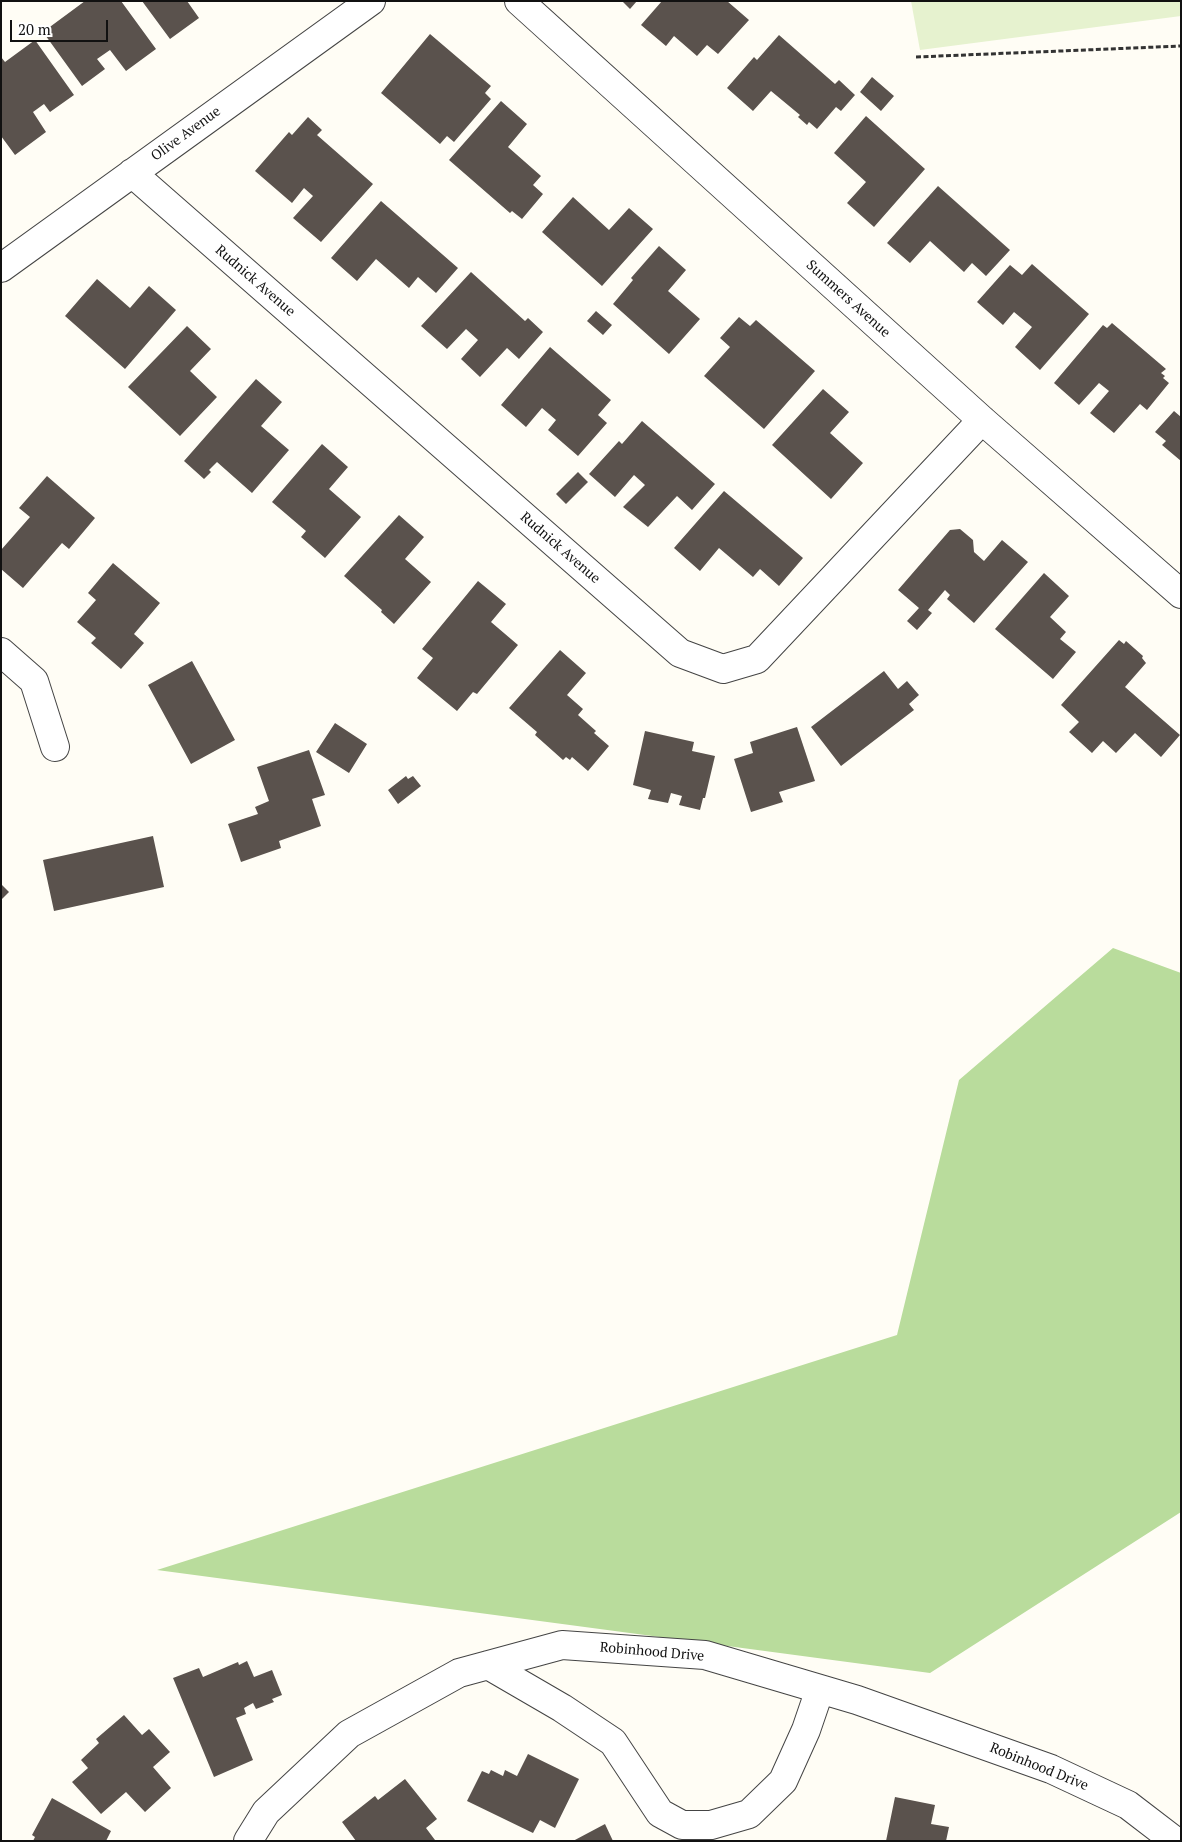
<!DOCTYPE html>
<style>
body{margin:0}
#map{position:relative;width:1182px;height:1842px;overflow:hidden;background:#fffdf5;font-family:"PT Serif",serif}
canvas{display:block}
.frame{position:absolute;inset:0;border:2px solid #111;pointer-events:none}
.scale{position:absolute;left:10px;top:20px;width:98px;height:22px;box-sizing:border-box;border:2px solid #111;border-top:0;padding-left:6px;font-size:15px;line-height:18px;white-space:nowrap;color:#111;-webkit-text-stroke:4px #fff;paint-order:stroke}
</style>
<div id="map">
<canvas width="1182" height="1842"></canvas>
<div class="frame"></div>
<div class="scale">20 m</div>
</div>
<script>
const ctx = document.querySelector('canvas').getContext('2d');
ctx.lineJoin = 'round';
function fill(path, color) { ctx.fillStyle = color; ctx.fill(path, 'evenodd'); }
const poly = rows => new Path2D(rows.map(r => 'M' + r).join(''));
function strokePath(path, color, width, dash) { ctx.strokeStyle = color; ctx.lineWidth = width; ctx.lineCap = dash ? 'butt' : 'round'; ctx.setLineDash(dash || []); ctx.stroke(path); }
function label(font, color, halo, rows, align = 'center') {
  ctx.font = font + ' "PT Serif",serif'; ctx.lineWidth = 5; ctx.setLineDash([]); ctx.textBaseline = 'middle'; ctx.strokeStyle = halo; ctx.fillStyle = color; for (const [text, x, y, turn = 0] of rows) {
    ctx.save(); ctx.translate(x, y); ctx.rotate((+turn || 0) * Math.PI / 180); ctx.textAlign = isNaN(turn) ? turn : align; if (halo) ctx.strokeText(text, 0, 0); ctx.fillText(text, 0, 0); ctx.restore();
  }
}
fill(poly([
 [1113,948,1181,973,1181,1512,930,1673,157,1570,897,1335,959,1080]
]), '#b9dc9c');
fill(poly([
 [911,1,1181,1,1181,16,920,50]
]), '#e6f2cf');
fill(poly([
 [85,1,121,1,156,49,126,71,110,50,97,59,105,69,82,86,43,32],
 [142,1,187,1,199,18,170,39],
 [622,1,637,1,630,9],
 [662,1,727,1,749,20,718,54,707,45,697,56,674,36,666,46,641,25],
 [430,34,491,86,485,93,491,99,454,142,447,136,440,144,381,93],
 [779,35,835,84,839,80,855,95,841,111,836,107,817,129,809,122,807,125,798,117,800,115,771,91,753,111,727,88,754,57,757,60],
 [35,40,74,95,50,112,44,104,33,112,46,132,15,155,1,136,1,57,5,62],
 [872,77,894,96,881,111,860,92],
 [501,101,527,124,508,147,541,176,533,185,543,194,522,219,512,211,510,213,449,160],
 [866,116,925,169,874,227,847,203,866,182,834,153],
 [308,117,322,130,317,135,373,184,321,242,293,218,313,196,304,188,292,203,255,171,289,132,292,135],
 [938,186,1010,250,986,276,972,263,964,272,930,241,910,263,887,243],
 [573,197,609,230,629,208,653,229,602,286,542,232],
 [381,201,458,268,436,293,418,277,409,288,376,259,357,281,331,258],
 [659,246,686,270,668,291,700,319,669,354,613,304,633,280,631,278],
 [1032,264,1089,314,1040,370,1015,347,1032,327,1014,312,1003,325,977,302,1010,265,1022,275],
 [471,272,525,321,528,318,543,332,519,359,507,348,480,377,461,359,478,340,466,329,447,349,421,326],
 [97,279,130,308,149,286,176,310,125,369,65,316],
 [596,311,612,325,603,335,587,321],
 [739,317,750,326,756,320,815,371,764,429,704,376,730,347,720,338],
 [1112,323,1166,369,1161,373,1165,376,1163,378,1169,383,1147,410,1140,404,1114,433,1090,413,1109,391,1099,383,1079,405,1054,383,1103,325,1107,328],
 [187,326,211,349,190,371,217,397,180,436,128,387],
 [550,347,611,400,598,415,607,423,578,456,548,430,556,420,542,408,526,427,501,405],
 [256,379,282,402,261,426,289,450,252,493,217,462,209,470,211,472,204,479,184,461],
 [823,389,849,412,830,433,863,463,831,499,772,445],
 [1174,411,1181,417,1181,461,1162,445,1166,441,1155,432],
 [642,421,715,484,692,510,677,496,648,527,623,507,645,485,634,475,615,497,589,474,619,441,622,444],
 [322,444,348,467,329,489,361,517,325,558,301,537,306,531,272,502],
 [578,472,588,482,566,504,556,494],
 [47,476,95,518,69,549,62,543,23,588,1,569,1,550,30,517,19,508],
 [724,491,803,558,779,586,760,569,753,577,719,548,700,571,674,548],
 [399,515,424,537,405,559,431,582,394,624,381,612,382,610,344,576],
 [960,529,973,540,974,552,984,561,1002,540,1028,562,974,623,947,599,950,595,945,590,928,610,932,613,917,630,907,621,919,608,898,590,950,530],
 [113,563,160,603,134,634,144,643,121,669,91,643,96,638,77,622,96,600,88,593],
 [1044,573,1069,596,1050,617,1066,632,1060,639,1076,652,1053,679,995,629],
 [478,581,506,604,491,622,518,645,477,694,473,692,457,711,417,678,433,658,422,649],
 [1119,640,1124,644,1126,641,1143,656,1142,658,1146,663,1125,687,1180,735,1161,757,1135,733,1116,753,1103,741,1092,753,1069,732,1079,722,1061,705],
 [560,650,586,673,567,695,583,709,578,715,596,731,594,733,609,746,588,771,572,757,570,760,566,757,563,760,535,735,537,732,509,708],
 [192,661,235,740,191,764,148,685],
 [884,671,898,689,907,681,919,695,909,704,914,710,841,766,811,727],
 [335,723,367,744,349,773,316,752],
 [797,727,815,781,779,792,783,802,751,812,734,759,753,753,750,742],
 [645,731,694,742,692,751,715,756,705,798,703,798,700,810,679,805,682,796,671,793,668,803,648,799,651,790,633,785],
 [309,750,325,795,312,799,321,826,279,841,281,848,241,862,228,824,258,814,255,807,269,801,257,767],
 [406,776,408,779,413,776,421,786,398,804,388,790],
 [153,836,164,887,54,911,43,860],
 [1,884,9,892,1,900],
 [247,1661,254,1677,272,1670,282,1695,272,1699,274,1702,256,1709,253,1703,244,1708,246,1714,236,1718,253,1760,214,1777,173,1678,199,1668,203,1677,238,1662,239,1665],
 [124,1715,142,1735,149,1729,170,1752,153,1767,171,1788,145,1812,126,1792,101,1814,72,1782,88,1768,81,1760,99,1743,96,1739],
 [528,1754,579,1779,555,1828,540,1820,533,1833,467,1801,482,1771,489,1774,491,1770,503,1776,505,1770,517,1776],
 [405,1779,437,1819,426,1828,435,1840,356,1841,342,1822,375,1796,378,1800],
 [895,1797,935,1805,931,1824,949,1827,946,1841,886,1841],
 [52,1798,111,1831,106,1841,33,1841,35,1837,32,1835],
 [605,1824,613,1841,573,1841]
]), '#5a524d');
const minor = poly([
 [519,1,982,420,1181,594],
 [132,173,680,653,723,669,757,659,982,420],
 [1,268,371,1],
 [1,652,34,681,55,747],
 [488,1665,562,1708,613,1742,660,1813,682,1825,711,1825,749,1814,783,1781,806,1730,820,1689],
 [248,1841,266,1812,349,1734,459,1673,562,1645,705,1655,857,1700,1051,1769,1128,1805,1175,1841]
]);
strokePath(minor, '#444', 30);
strokePath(poly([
 [916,57,1181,46]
]), '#333', 3, [5, 2.5]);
strokePath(minor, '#fff', 28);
label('14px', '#111', '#fff', [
 ["Olive Avenue",186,134,-36],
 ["Rudnick Avenue",255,281,41],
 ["Summers Avenue",848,299,42],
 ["Rudnick Avenue",560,548,41],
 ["Robinhood Drive",652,1652,5],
 ["Robinhood Drive",1039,1767,22]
]);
</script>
